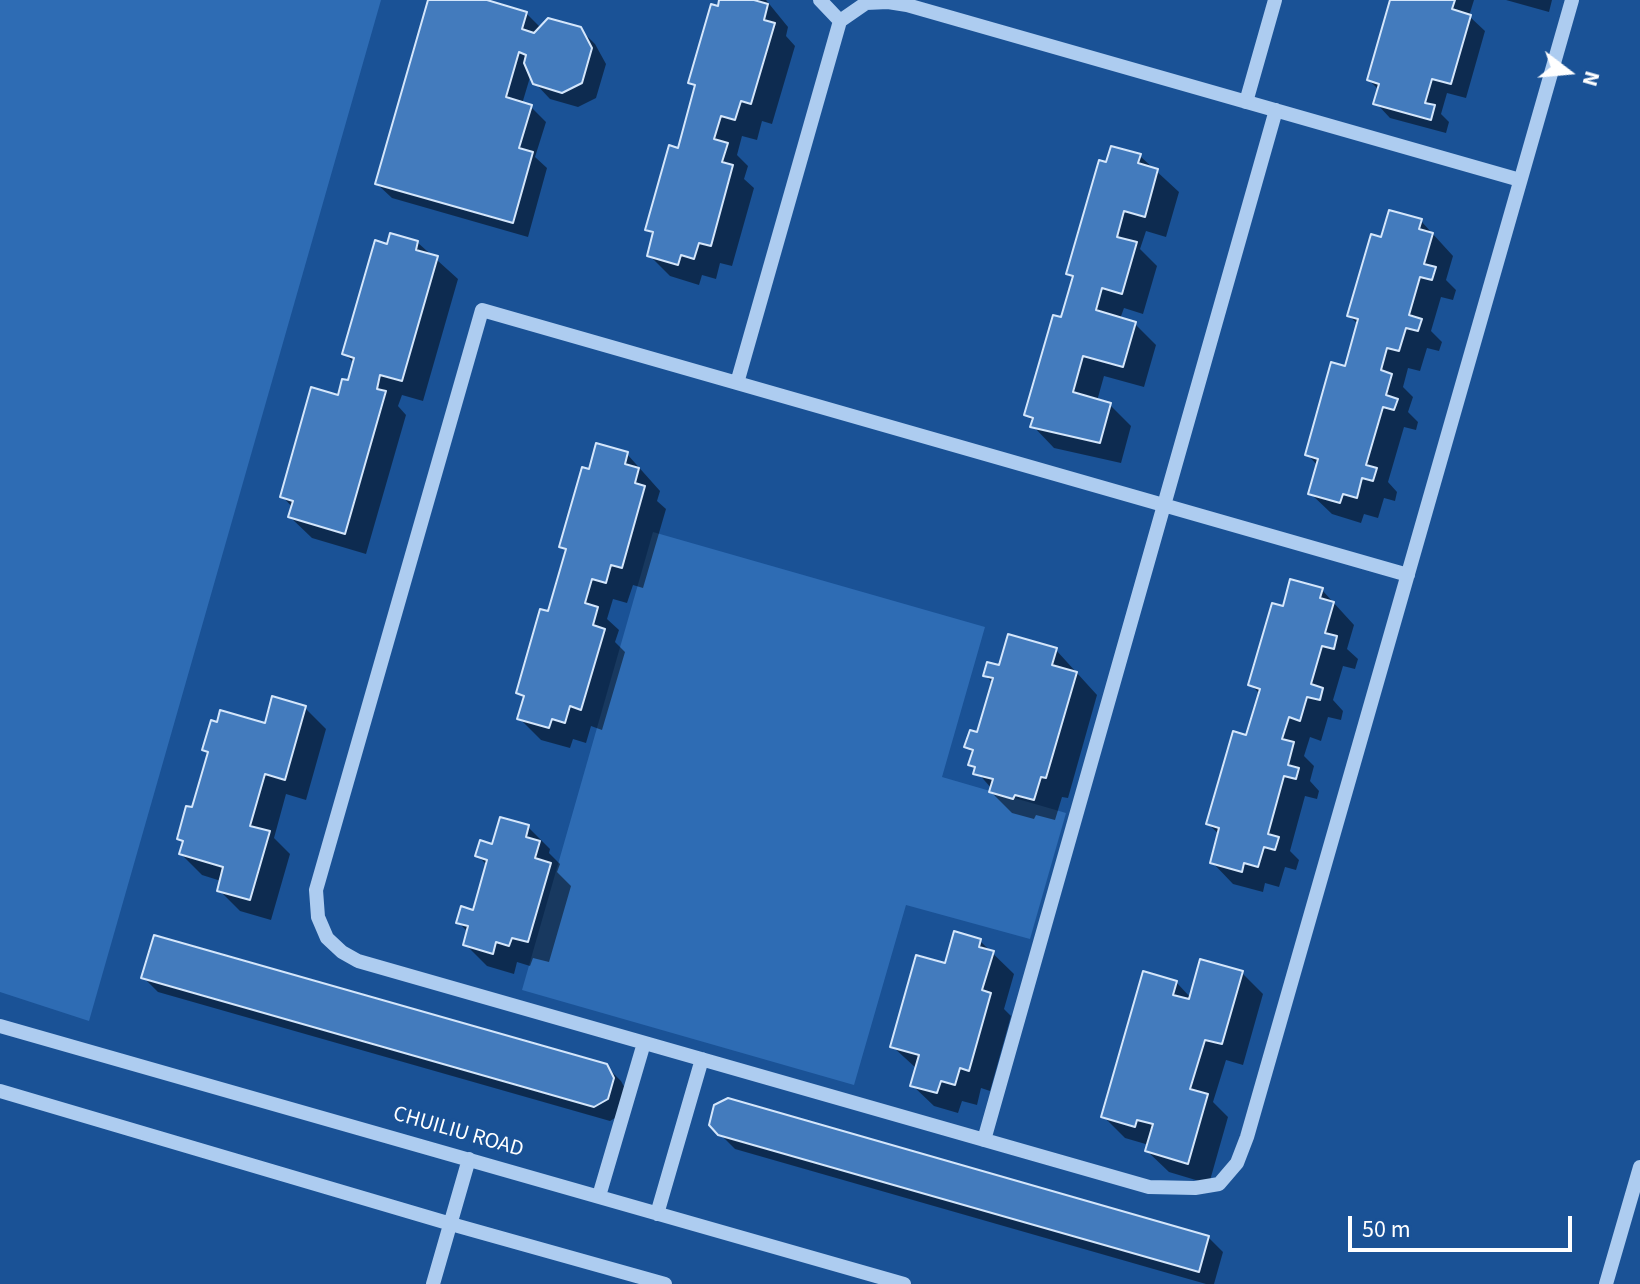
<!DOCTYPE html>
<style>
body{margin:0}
#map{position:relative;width:1640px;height:1284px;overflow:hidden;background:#1a5296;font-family:"Source Sans 3",sans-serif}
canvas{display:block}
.north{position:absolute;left:1528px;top:32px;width:80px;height:80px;-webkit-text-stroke:6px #1a5296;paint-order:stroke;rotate:106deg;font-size:22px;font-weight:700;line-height:32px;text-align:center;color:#fff}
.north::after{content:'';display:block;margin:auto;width:28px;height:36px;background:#fff;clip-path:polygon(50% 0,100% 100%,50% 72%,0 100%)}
.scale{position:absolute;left:1348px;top:1216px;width:224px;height:36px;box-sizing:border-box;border:4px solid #fff;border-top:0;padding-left:10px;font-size:24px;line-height:28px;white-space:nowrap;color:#fff;-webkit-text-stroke:6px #1a5296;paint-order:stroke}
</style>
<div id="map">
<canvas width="1640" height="1284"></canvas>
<div class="north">N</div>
<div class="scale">50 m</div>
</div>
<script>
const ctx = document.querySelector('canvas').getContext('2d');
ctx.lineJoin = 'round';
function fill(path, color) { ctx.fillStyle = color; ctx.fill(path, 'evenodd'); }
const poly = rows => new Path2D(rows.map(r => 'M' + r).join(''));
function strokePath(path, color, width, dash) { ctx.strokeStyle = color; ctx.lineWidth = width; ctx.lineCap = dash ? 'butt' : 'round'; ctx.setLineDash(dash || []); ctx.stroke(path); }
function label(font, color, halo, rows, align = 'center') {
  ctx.font = font + ' "Source Sans 3",sans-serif'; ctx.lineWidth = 6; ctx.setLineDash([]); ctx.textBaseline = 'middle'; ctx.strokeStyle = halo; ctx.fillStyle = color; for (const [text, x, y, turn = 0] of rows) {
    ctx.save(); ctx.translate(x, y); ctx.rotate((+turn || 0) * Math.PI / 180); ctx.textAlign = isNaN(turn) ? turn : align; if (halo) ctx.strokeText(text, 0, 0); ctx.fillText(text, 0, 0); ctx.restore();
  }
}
fill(poly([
 [0,0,381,0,89,1021,0,992],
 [653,532,985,627,942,777,1066,813,1030,939,906,905,854,1085,522,990]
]), '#2e6cb4');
fill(poly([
 [430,0,479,0,526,13,541,28,580,29,595,44,606,64,596,98,578,107,550,99,535,83,531,74,522,104,531,107,546,122,535,157,547,168,528,237,392,198,377,184],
 [722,0,766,0,788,27,786,36,795,46,772,124,762,121,757,140,742,136,737,155,748,166,744,179,754,188,732,266,720,263,716,279,702,275,699,285,670,276,649,255,654,236,648,229,679,150,696,88,691,82],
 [1392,0,1474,0,1469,16,1485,31,1466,98,1447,93,1441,114,1449,122,1446,133,1390,118,1376,103,1379,90,1369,80],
 [1506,0,1552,0,1549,12],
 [1140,156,1179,192,1166,237,1146,231,1140,249,1157,266,1143,314,1124,308,1120,319,1135,324,1156,345,1144,387,1104,376,1097,401,1110,405,1131,426,1121,463,1054,448,1033,426,1034,422,1026,415,1063,320,1074,279,1069,274,1107,164],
 [1421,221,1453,256,1446,280,1456,290,1453,300,1441,297,1431,331,1442,342,1439,351,1427,348,1420,371,1408,368,1403,387,1413,397,1408,412,1418,422,1416,430,1404,427,1388,482,1397,492,1395,501,1384,498,1378,518,1364,514,1361,523,1332,514,1310,493,1318,466,1307,454,1346,368,1359,325,1349,316,1383,239],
 [417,242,458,279,423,401,402,395,398,406,406,415,366,554,312,538,290,517,293,508,282,496,349,383,355,364,344,353,388,246],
 [627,454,660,491,657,501,666,509,643,588,633,585,627,603,613,599,607,619,619,630,615,642,625,652,602,730,591,726,586,743,573,739,570,748,541,740,520,719,525,699,518,693,550,614,567,552,561,546,590,472],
 [1322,590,1354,625,1347,649,1358,659,1355,669,1343,666,1333,700,1343,711,1341,720,1328,717,1321,741,1310,737,1304,756,1314,766,1310,781,1319,791,1317,799,1305,796,1290,851,1299,860,1296,870,1285,867,1279,887,1265,883,1263,892,1233,884,1212,862,1220,835,1208,824,1248,737,1260,694,1251,685,1284,609],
 [1056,650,1097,695,1068,798,1062,797,1055,820,1036,815,1034,819,1012,813,991,792,992,789,970,764,974,754,967,747,979,734,993,683,985,675],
 [305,708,326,729,306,800,286,794,274,838,290,854,271,920,240,911,219,890,221,881,202,875,181,854,184,843,179,838,193,810,209,755,204,750],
 [528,827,550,849,549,853,560,864,557,872,571,886,549,962,533,958,530,966,517,962,514,974,487,966,465,944,469,933,458,922,474,912,488,866,477,855],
 [980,941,1014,974,1004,1009,1011,1016,990,1091,981,1088,977,1105,962,1101,958,1113,934,1106,912,1085,917,1069,892,1046,946,966],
 [1242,973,1263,994,1243,1065,1226,1060,1213,1102,1228,1117,1209,1184,1169,1172,1147,1151,1149,1145,1125,1138,1104,1117,1176,982,1191,998],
 [143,977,606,1066,621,1081,628,1094,622,1114,610,1121,158,992],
 [711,1125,1208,1237,1223,1252,1214,1284,1206,1284,735,1149]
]), '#0007');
const building = poly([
 [428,0,487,0,527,12,522,29,534,33,548,18,581,27,592,48,582,83,562,93,533,84,524,63,526,55,519,52,506,97,532,105,519,148,533,152,513,223,375,184,428,0],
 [719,0,754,0,768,4,764,20,775,23,751,104,741,101,735,120,721,116,714,139,728,143,722,162,733,165,711,246,699,243,694,259,681,255,678,265,647,256,653,232,645,230,669,145,678,148,695,85,688,83,711,4,718,6,719,0],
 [1390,0,1455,0,1452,9,1471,15,1451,84,1432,79,1425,103,1435,105,1431,120,1373,104,1379,84,1367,80,1390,0],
 [1111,146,1141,154,1138,163,1158,169,1145,217,1124,211,1117,237,1137,242,1122,294,1102,288,1096,310,1136,322,1123,367,1083,356,1073,392,1111,403,1100,443,1030,427,1033,418,1024,415,1053,315,1061,317,1073,276,1066,274,1099,160,1106,162,1111,146],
 [1389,210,1422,219,1419,229,1433,233,1424,264,1436,267,1432,280,1420,277,1409,315,1422,319,1418,331,1406,328,1399,351,1387,348,1381,370,1392,374,1386,395,1398,399,1394,410,1383,407,1366,465,1377,468,1373,481,1362,478,1357,498,1343,494,1340,503,1308,494,1318,459,1305,455,1331,362,1345,366,1358,319,1347,316,1371,234,1381,237,1389,210],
 [390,233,418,241,416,250,438,256,402,381,380,375,377,389,386,391,345,534,288,517,293,501,280,497,311,387,338,395,342,379,348,380,354,358,342,354,375,240,387,244,390,233],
 [596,443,628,452,625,464,639,468,635,483,645,486,622,568,611,565,606,583,592,579,585,603,598,607,593,625,605,629,581,710,570,706,565,723,552,719,549,728,517,719,524,696,516,693,540,609,548,611,566,549,559,547,582,467,589,469,596,443],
 [1290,579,1323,588,1320,598,1334,602,1325,633,1337,636,1334,649,1322,646,1311,684,1323,688,1320,700,1307,697,1300,721,1289,717,1282,739,1294,742,1288,765,1299,768,1296,779,1284,776,1268,834,1279,837,1275,850,1264,847,1258,867,1244,863,1242,872,1210,863,1219,828,1206,824,1233,731,1246,735,1260,689,1248,685,1272,603,1283,606,1290,579],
 [1008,634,1057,648,1052,665,1077,672,1046,778,1041,777,1034,800,1015,795,1013,799,989,792,993,779,973,774,975,767,968,765,973,750,964,747,970,730,977,732,993,678,983,676,987,662,999,665,1008,634],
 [272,696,306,706,285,780,265,774,250,826,270,831,250,900,217,891,223,867,179,854,183,841,177,839,186,806,192,807,208,752,202,750,211,720,217,722,220,710,265,723,272,696],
 [500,817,529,825,526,837,540,841,535,858,551,863,528,942,512,938,509,946,496,942,493,954,463,945,468,926,456,923,461,906,473,910,487,860,475,856,480,840,492,844,500,817],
 [954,931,981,939,979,947,994,951,982,990,991,993,969,1071,960,1068,955,1085,941,1081,937,1093,910,1086,919,1055,890,1047,916,955,945,963,954,931],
 [154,935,607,1064,614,1078,608,1099,594,1107,141,978,154,935],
 [1200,959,1243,971,1222,1044,1205,1040,1190,1089,1208,1094,1188,1164,1145,1151,1153,1124,1137,1120,1135,1127,1101,1117,1143,971,1177,981,1173,995,1189,999,1200,959],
 [728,1098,1209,1236,1199,1272,718,1135,709,1125,714,1105,728,1098]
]);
fill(building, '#437bbd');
strokePath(building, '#d4e6fb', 2);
strokePath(poly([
 [820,0,840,21],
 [1246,102,1275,0],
 [737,383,840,21,866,3,888,2,907,5,1520,180],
 [1408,575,482,310,316,890,318,917,327,938,342,952,358,961,1149,1187,1195,1188,1219,1184,1237,1163,1247,1137,1572,0],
 [0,1026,904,1284],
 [0,1091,451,1224,665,1284],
 [984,1140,1276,110],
 [599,1196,644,1043],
 [657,1214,702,1059],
 [433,1284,469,1159],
 [1606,1284,1640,1167]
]), '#adccf0', 14);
label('22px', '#fff', '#1a5296', [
 ["CHUILIU ROAD",458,1133,16]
]);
</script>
